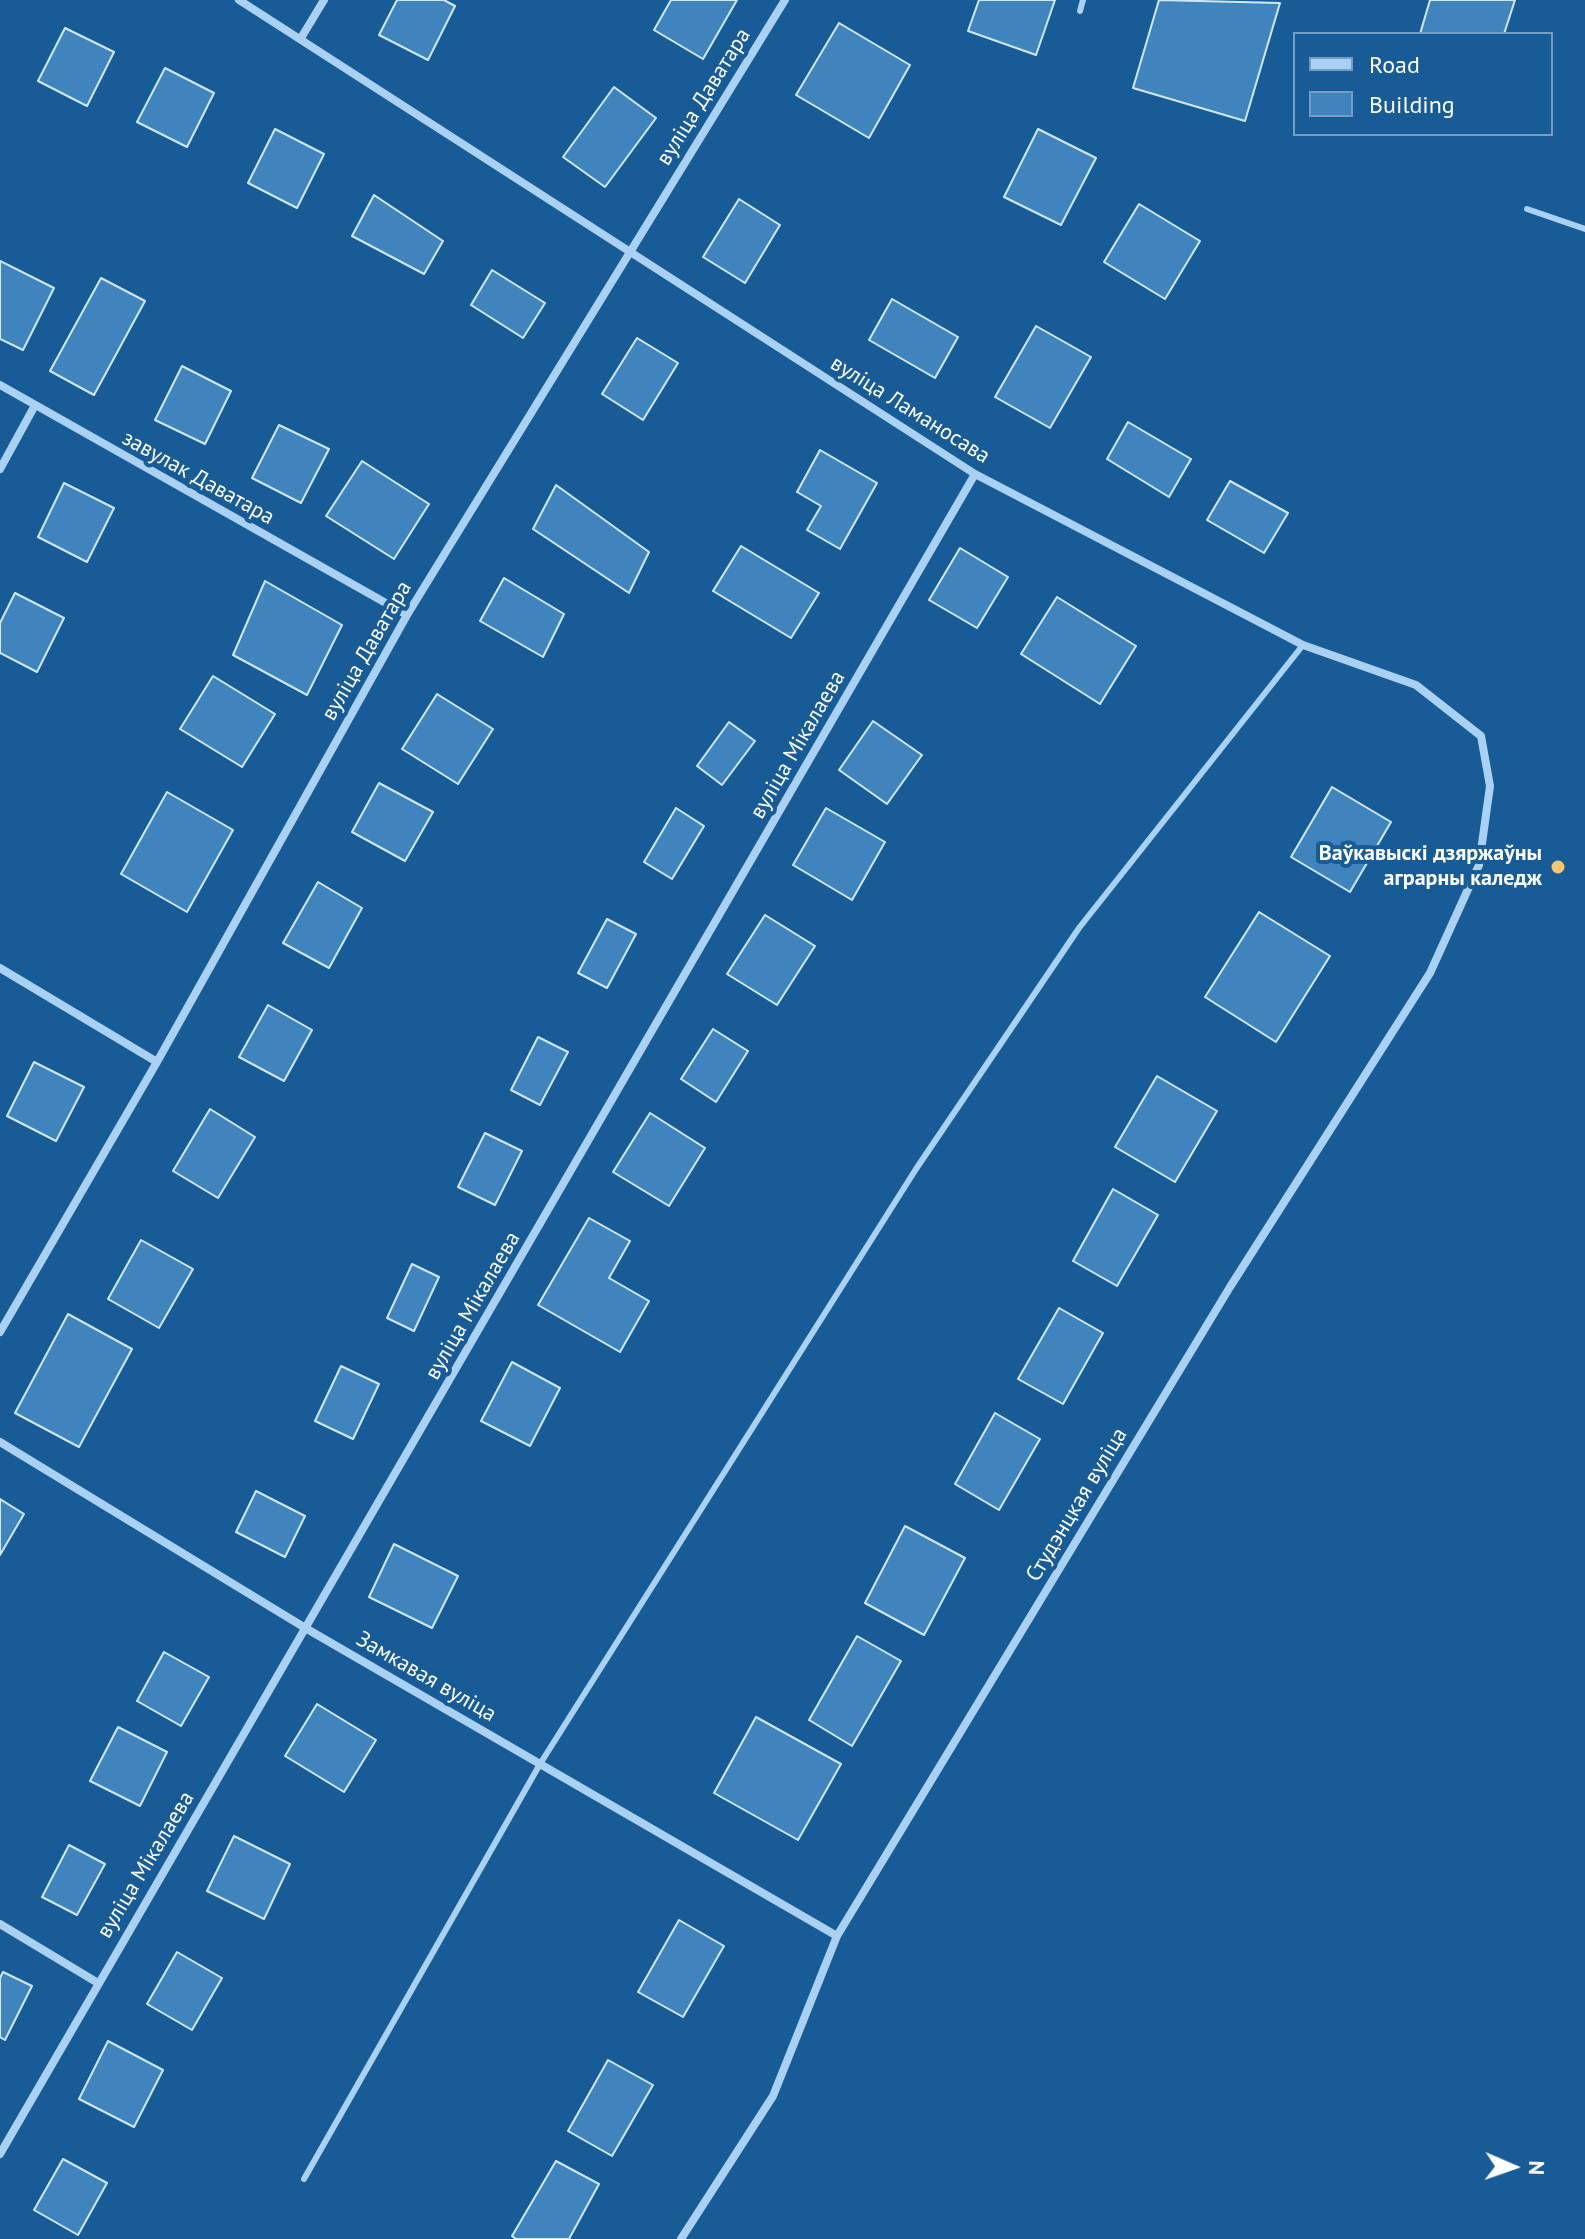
<!DOCTYPE html>
<meta charset="utf-8">
<style>
body{margin:0}
#map{position:relative;width:1585px;height:2239px;overflow:hidden;background:#175b97;font-family:"PT Sans",sans-serif}
canvas{display:block}
.legend{position:absolute;left:1293px;top:32px;width:260px;height:104px;box-sizing:border-box;background:#175b97;border:2px solid #749dc1;margin:0;padding:10px 14px;list-style:none;font-size:24px;color:#fff}
.legend li{display:flex;align-items:center;gap:16px;height:40px}
.legend b{width:40px;border:2px solid #749dc1}
.north{position:absolute;left:1473px;top:2127px;width:80px;height:80px;-webkit-text-stroke:6px #175b97;paint-order:stroke;rotate:92deg;font-size:22px;font-weight:700;line-height:32px;text-align:center;color:#fff}
.north::after{content:'';display:block;margin:auto;width:28px;height:36px;background:#fff;clip-path:polygon(50% 0,100% 100%,50% 72%,0 100%)}
</style>
<div id="map">
<canvas width="1585" height="2239"></canvas>
<ul class="legend">
<li><b style="height:10px;background:#aad1f1"></b>Road</li>
<li><b style="height:22px;background:#4084be"></b>Building</li>
</ul>
<div class="north">N</div>
</div>
<script>
const ctx = document.querySelector('canvas').getContext('2d');
ctx.lineJoin = 'round';
function fill(path, color) { ctx.fillStyle = color; ctx.fill(path, 'evenodd'); }
const poly = rows => new Path2D(rows.map(r => 'M' + r).join(''));
function strokePath(path, color, width, dash) { ctx.strokeStyle = color; ctx.lineWidth = width; ctx.lineCap = dash ? 'butt' : 'round'; ctx.setLineDash(dash || []); ctx.stroke(path); }
function label(font, color, halo, rows, align = 'center') {
  ctx.font = font + ' "PT Sans",sans-serif'; ctx.lineWidth = 8; ctx.setLineDash([]); ctx.textBaseline = 'middle'; ctx.strokeStyle = halo; ctx.fillStyle = color; for (const [text, x, y, turn = 0] of rows) {
    ctx.save(); ctx.translate(x, y); ctx.rotate((+turn || 0) * Math.PI / 180); ctx.textAlign = isNaN(turn) ? turn : align; if (halo) ctx.strokeText(text, 0, 0); ctx.fillText(text, 0, 0); ctx.restore();
  }
}
const building = poly([
 [397,0,444,0,455,6,428,60,379,35,397,0],
 [671,0,737,0,703,59,654,30,671,0],
 [979,0,1055,0,1036,55,968,31,979,0],
 [1159,0,1280,3,1245,121,1133,88,1159,0],
 [1430,0,1515,0,1504,34,1420,34,1430,0],
 [839,23,910,65,869,138,796,95,839,23],
 [65,28,114,52,87,106,38,81,65,28],
 [165,68,214,93,187,147,137,122,165,68],
 [614,87,656,118,605,187,563,157,614,87],
 [275,129,324,154,297,208,248,183,275,129],
 [1038,129,1096,158,1061,225,1004,197,1038,129],
 [374,195,443,241,424,274,352,236,374,195],
 [739,199,780,225,745,283,703,257,739,199],
 [1139,204,1200,241,1165,299,1104,262,1139,204],
 [0,261,54,288,23,350,0,339,0,261],
 [492,270,545,303,523,338,471,305,492,270],
 [101,278,145,301,94,395,50,371,101,278],
 [892,299,958,337,935,378,869,340,892,299],
 [1036,326,1091,357,1050,428,995,397,1036,326],
 [637,338,678,363,643,420,602,394,637,338],
 [182,366,231,391,205,444,155,420,182,366],
 [1128,422,1191,459,1169,497,1107,459,1128,422],
 [279,425,329,449,301,503,252,478,279,425],
 [820,450,877,483,840,549,807,530,821,506,797,492,820,450],
 [362,461,429,504,394,559,326,516,362,461],
 [1230,481,1288,513,1264,553,1207,520,1230,481],
 [64,483,114,508,87,562,38,537,64,483],
 [556,485,649,552,629,593,533,529,556,485],
 [741,546,819,593,791,638,713,591,741,546],
 [960,548,1008,577,977,628,929,600,960,548],
 [504,578,564,614,543,657,480,621,504,578],
 [265,581,342,625,307,695,233,655,265,581],
 [15,593,64,618,37,672,0,653,0,623,15,593],
 [1057,597,1136,646,1100,704,1021,654,1057,597],
 [213,676,275,714,242,767,180,729,213,676],
 [437,694,493,729,458,784,402,749,437,694],
 [873,721,922,755,887,804,839,770,873,721],
 [729,722,755,741,722,785,697,766,729,722],
 [379,783,433,812,405,861,352,832,379,783],
 [1332,787,1391,822,1350,892,1291,857,1332,787],
 [167,792,233,830,187,912,121,874,167,792],
 [676,808,704,826,672,879,644,862,676,808],
 [826,808,885,842,852,900,793,865,826,808],
 [318,882,362,908,329,968,283,943,318,882],
 [1259,912,1330,956,1276,1042,1205,997,1259,912],
 [765,915,815,946,777,1005,727,974,765,915],
 [607,919,636,934,607,988,578,973,607,919],
 [268,1005,312,1030,284,1081,239,1057,268,1005],
 [713,1029,748,1051,716,1102,681,1079,713,1029],
 [538,1037,568,1052,540,1105,511,1090,538,1037],
 [34,1062,84,1087,56,1141,7,1116,34,1062],
 [1157,1076,1217,1111,1175,1182,1115,1147,1157,1076],
 [210,1109,255,1137,218,1198,173,1171,210,1109],
 [650,1113,705,1148,669,1206,613,1172,650,1113],
 [485,1133,522,1151,495,1205,458,1187,485,1133],
 [1113,1189,1158,1215,1117,1286,1073,1261,1113,1189],
 [589,1218,630,1241,609,1278,649,1301,620,1352,538,1305,589,1218],
 [141,1240,193,1269,159,1328,108,1299,141,1240],
 [412,1264,439,1277,414,1331,387,1318,412,1264],
 [1059,1308,1103,1333,1063,1404,1018,1379,1059,1308],
 [68,1314,132,1349,79,1447,15,1413,68,1314],
 [512,1362,560,1388,530,1446,481,1421,512,1362],
 [341,1366,379,1384,353,1439,315,1421,341,1366],
 [995,1413,1040,1439,999,1510,955,1484,995,1413],
 [256,1491,305,1516,285,1557,236,1532,256,1491],
 [0,1499,24,1514,0,1555,0,1499],
 [905,1526,965,1558,924,1635,865,1603,905,1526],
 [394,1544,458,1576,432,1628,369,1597,394,1544],
 [857,1636,901,1661,852,1746,809,1720,857,1636],
 [164,1652,209,1677,181,1726,137,1701,164,1652],
 [317,1704,376,1740,344,1792,285,1756,317,1704],
 [756,1717,841,1764,798,1840,714,1793,756,1717],
 [118,1727,167,1752,140,1806,90,1781,118,1727],
 [234,1836,290,1864,264,1919,207,1891,234,1836],
 [69,1845,105,1864,77,1915,42,1897,69,1845],
 [679,1920,724,1946,683,2017,638,1992,679,1920],
 [177,1952,222,1978,192,2030,147,2004,177,1952],
 [3,1972,32,1986,5,2040,0,2037,0,1978,3,1972],
 [108,2041,163,2070,134,2127,79,2099,108,2041],
 [608,2060,653,2085,612,2156,568,2131,608,2060],
 [63,2159,107,2183,78,2235,34,2210,63,2159],
 [556,2161,599,2184,569,2239,516,2239,512,2236,556,2161]
]);
fill(building, '#4084be');
strokePath(building, '#d1e8fc', 2);
strokePath(poly([
 [1080,11,1083,0],
 [1527,209,1585,229],
 [304,2179,540,1764,916,1169,1079,928,1303,645]
]), '#aad1f1', 6);
strokePath(poly([
 [239,0,975,474,1303,645,1416,685,1481,736,1490,786,1479,865,1430,973,1230,1287,837,1936,773,2096,681,2239],
 [301,38,324,0],
 [0,385,407,615],
 [0,469,34,407],
 [0,968,157,1062],
 [0,1332,157,1062,407,615,785,0],
 [0,1442,307,1629,837,1936],
 [0,1924,98,1983],
 [0,2154,975,474]
]), '#aad1f1', 8);
for (const [x, y, r, color] of [
 [1558,867,8,"#ffc66a"]
]) { const dot = new Path2D(); dot.arc(x, y, r, 0, 2 * Math.PI); ctx.fillStyle = color; ctx.fill(dot); strokePath(dot, '#175b97', 3); }
label('22px', '#fff', '#175b97', [
 ["вуліца Даватара",704,97,-58],
 ["вуліца Ламаносава",910,410,32],
 ["завулак Даватара",198,478,29],
 ["вуліца Даватара",367,651,-60],
 ["вуліца Мікалаева",798,745,-60],
 ["вуліца Мікалаева",473,1306,-60],
 ["Студэнцкая вуліца",1077,1505,-59],
 ["Замкавая вуліца",426,1677,30],
 ["вуліца Мікалаева",146,1865,-59]
]);
label('bold 22px', '#fff', '#175b97', [
 ["Ваўкавыскі дзяржаўны",1542,854],
 ["аграрны каледж",1542,879]
], 'right');
</script>
